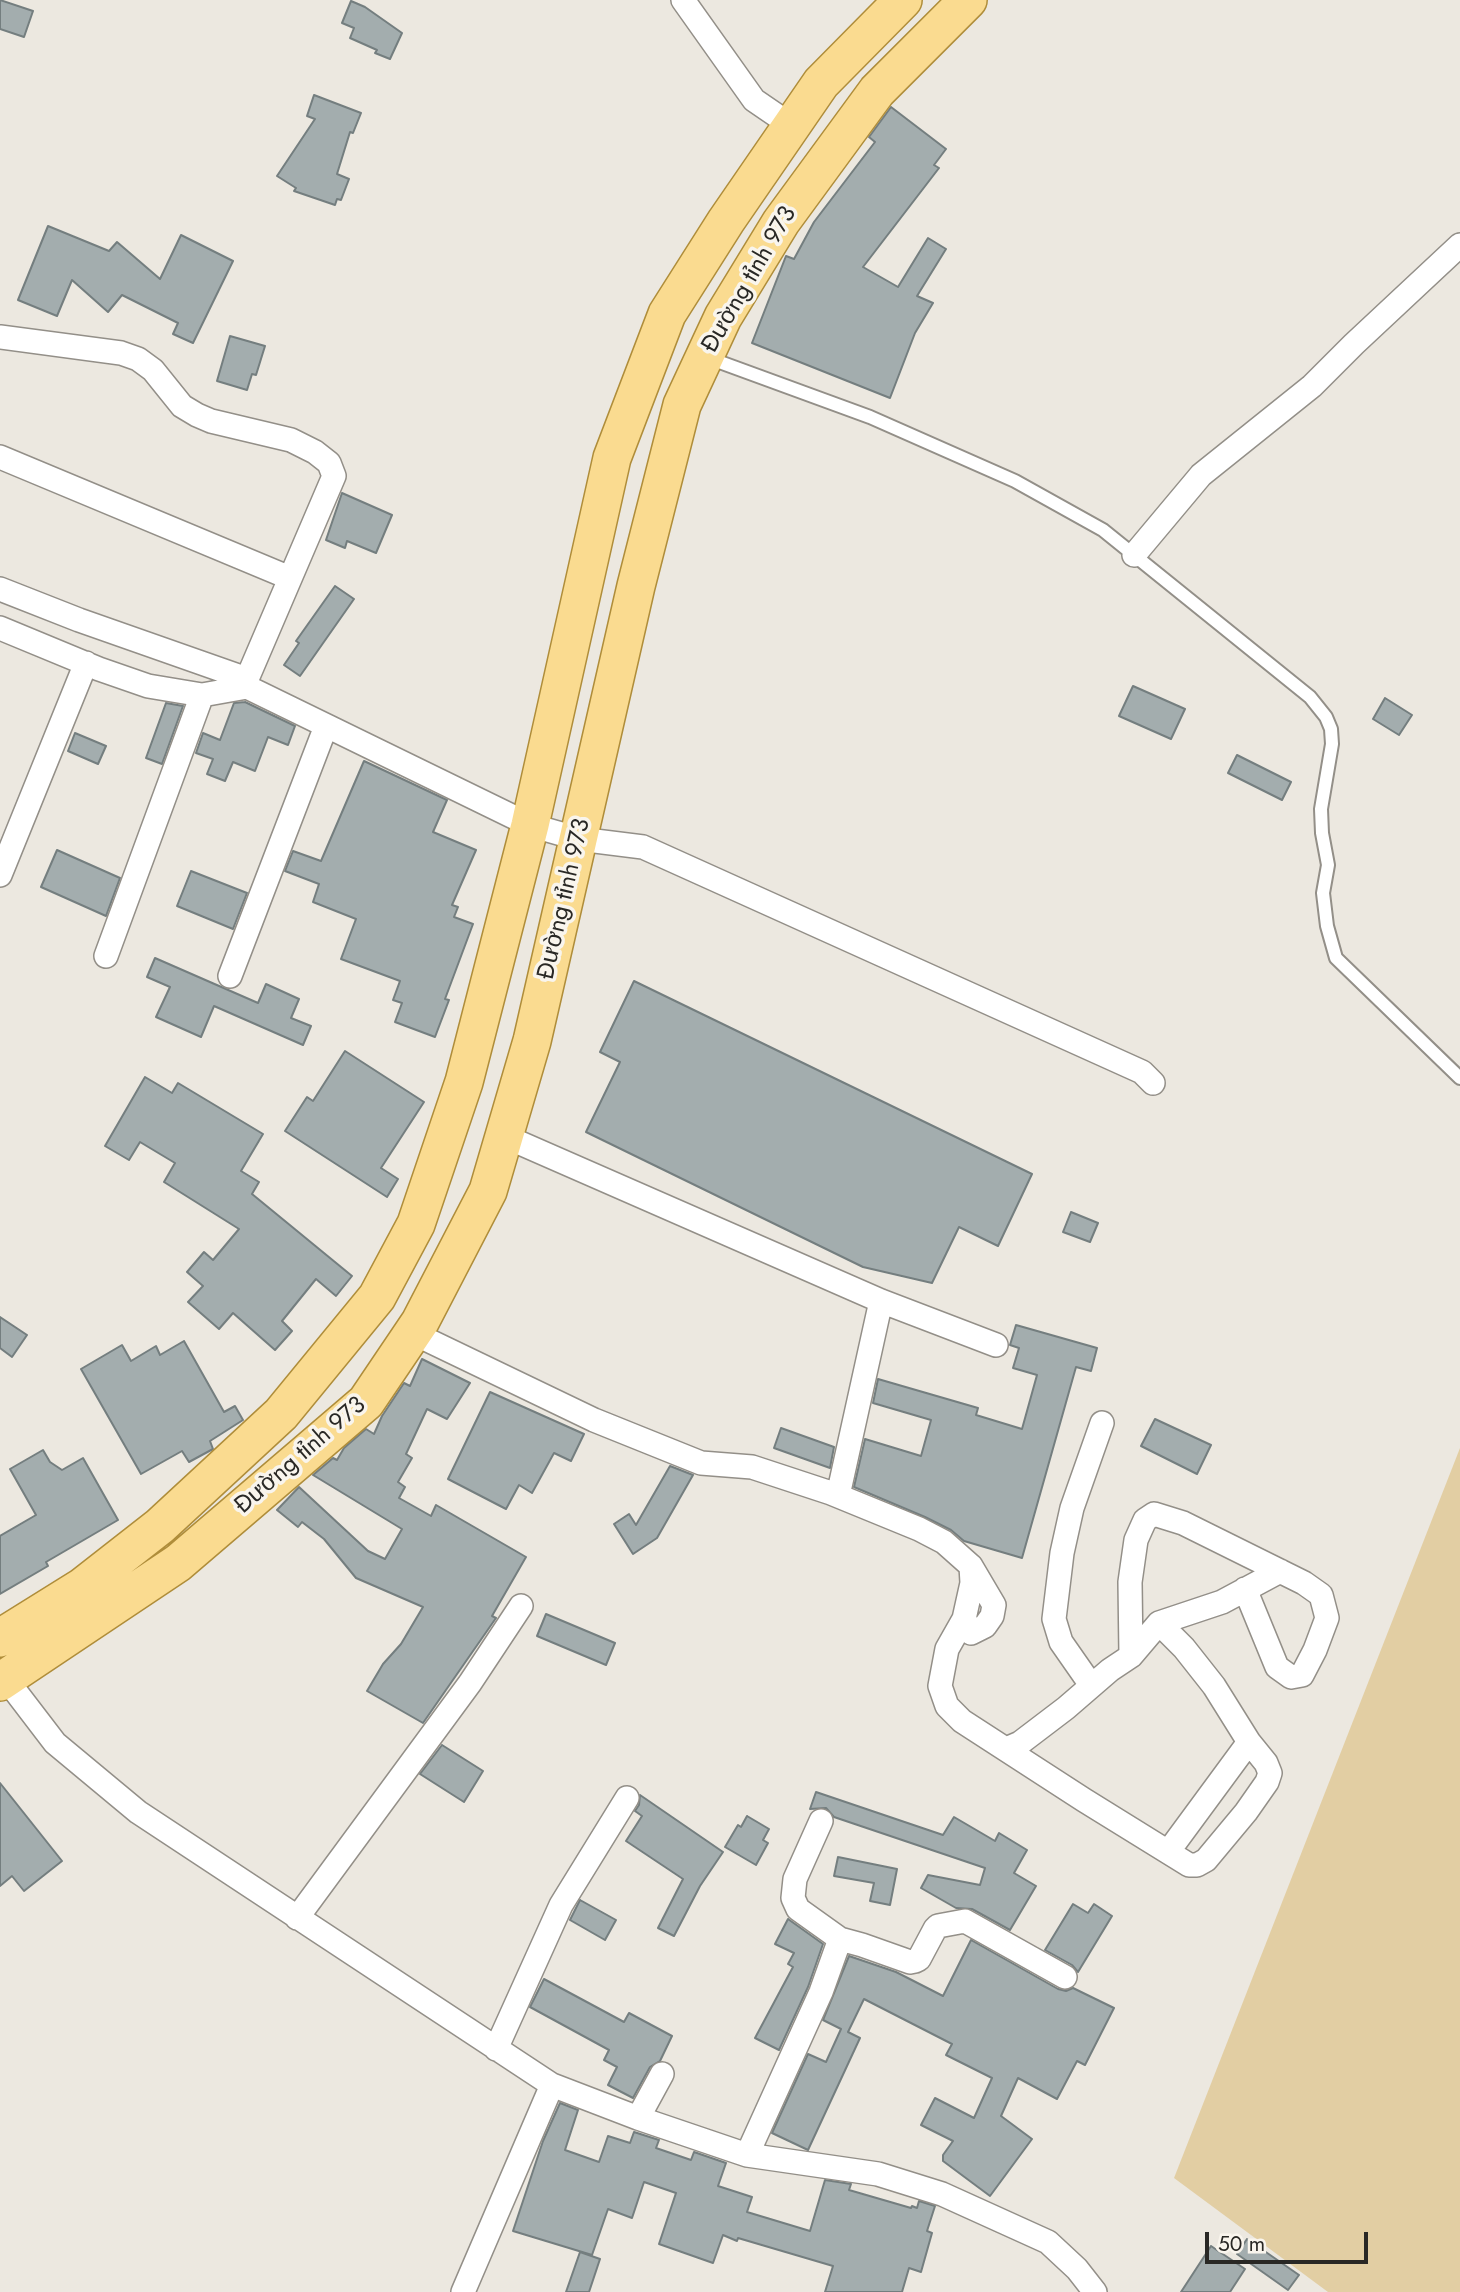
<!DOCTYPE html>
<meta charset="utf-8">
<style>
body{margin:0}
#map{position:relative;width:1460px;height:2292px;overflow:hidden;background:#ece8e0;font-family:Jost,sans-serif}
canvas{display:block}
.scale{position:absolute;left:1205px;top:2232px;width:163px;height:32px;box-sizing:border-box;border:4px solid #292825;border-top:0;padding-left:9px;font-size:21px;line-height:24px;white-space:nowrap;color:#292825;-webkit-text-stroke:5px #f9f5ed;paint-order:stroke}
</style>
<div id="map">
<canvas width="1460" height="2292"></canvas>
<div class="scale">50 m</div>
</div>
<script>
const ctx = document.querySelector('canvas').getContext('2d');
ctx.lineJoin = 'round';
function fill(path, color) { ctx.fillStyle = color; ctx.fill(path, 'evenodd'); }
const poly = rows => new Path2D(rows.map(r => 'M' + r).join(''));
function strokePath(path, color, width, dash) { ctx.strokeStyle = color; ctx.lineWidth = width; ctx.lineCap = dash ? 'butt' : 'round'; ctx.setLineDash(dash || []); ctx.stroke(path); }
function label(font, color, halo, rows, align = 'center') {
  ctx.font = font + ' Jost,sans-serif'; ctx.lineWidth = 7; ctx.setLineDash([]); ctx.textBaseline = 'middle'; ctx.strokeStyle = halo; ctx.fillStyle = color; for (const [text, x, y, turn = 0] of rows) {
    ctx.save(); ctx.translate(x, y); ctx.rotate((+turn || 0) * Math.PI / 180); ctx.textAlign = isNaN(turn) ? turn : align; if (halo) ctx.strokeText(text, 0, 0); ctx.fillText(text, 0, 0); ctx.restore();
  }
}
fill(poly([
 [1460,1448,1460,2292,1328,2292,1174,2178]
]), '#e2cea3');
const building = poly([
 [0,0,33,11,24,37,0,29,0,0],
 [351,1,365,7,402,33,390,59,375,53,377,50,350,38,354,28,342,23,351,1],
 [314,95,361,113,353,133,350,132,337,174,349,179,341,200,337,199,335,205,294,191,296,188,277,176,315,119,307,116,314,95],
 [891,107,946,149,934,165,939,168,863,267,898,287,928,238,946,249,917,296,933,303,915,333,890,398,752,343,786,256,794,259,814,222,875,142,869,137,891,107],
 [48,226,109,251,117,242,160,279,181,235,233,261,193,343,173,334,178,323,122,295,108,312,72,280,57,316,18,300,48,226],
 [230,336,265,346,256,375,252,374,247,390,217,381,230,336],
 [342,493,392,515,376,553,347,541,345,548,326,540,342,493],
 [335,586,354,599,300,676,284,665,299,643,296,641,335,586],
 [1133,686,1185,709,1171,739,1119,716,1133,686],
 [1385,698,1412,715,1399,735,1373,719,1385,698],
 [245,702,295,726,288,745,268,737,255,771,233,762,225,781,207,774,213,759,196,753,203,733,220,740,234,703,245,702],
 [166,703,183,706,162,764,146,758,166,703],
 [75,733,106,746,98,764,68,751,75,733],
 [1237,755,1291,782,1282,800,1228,773,1237,755],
 [364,761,447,800,433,832,476,850,452,905,458,907,454,917,473,924,445,999,449,1000,435,1037,395,1022,402,1003,393,1000,400,981,341,959,356,919,313,902,319,884,285,871,293,851,321,861,364,761],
 [57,850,120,878,106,916,41,887,57,850],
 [191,871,247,893,233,929,177,906,191,871],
 [155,958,258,1003,266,984,299,999,291,1018,311,1026,303,1045,214,1006,201,1037,156,1017,170,987,147,977,155,958],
 [634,981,1032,1174,998,1246,959,1227,932,1283,863,1267,586,1132,620,1062,600,1052,634,981],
 [345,1051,424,1102,381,1168,398,1179,387,1197,285,1131,307,1097,313,1101,345,1051],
 [145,1077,172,1093,178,1083,263,1134,241,1171,259,1182,252,1194,352,1276,336,1296,316,1279,282,1321,292,1331,275,1350,233,1313,219,1329,188,1302,203,1286,187,1272,204,1252,213,1260,239,1229,164,1182,175,1163,140,1142,129,1160,105,1146,145,1077],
 [1071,1212,1098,1223,1090,1242,1063,1232,1071,1212],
 [0,1317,27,1335,12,1357,0,1348,0,1317],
 [1016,1325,1097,1348,1091,1371,1076,1367,1022,1558,964,1541,951,1530,925,1517,854,1487,865,1439,921,1456,931,1420,873,1403,878,1379,978,1408,976,1415,1022,1429,1037,1375,1013,1368,1019,1348,1010,1345,1016,1325],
 [184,1341,224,1412,235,1406,243,1420,210,1441,213,1449,189,1462,182,1451,141,1474,81,1369,122,1345,131,1361,156,1346,160,1355,184,1341],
 [422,1359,470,1383,447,1419,427,1409,406,1454,412,1458,398,1482,405,1487,399,1498,431,1516,436,1505,526,1557,492,1616,496,1618,423,1723,367,1691,383,1664,401,1644,423,1607,356,1578,324,1539,302,1522,298,1527,277,1510,299,1487,368,1551,385,1559,402,1529,313,1475,333,1458,337,1460,344,1448,366,1429,374,1434,382,1416,404,1383,410,1386,422,1359],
 [490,1392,584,1434,571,1461,554,1453,532,1493,519,1485,506,1509,448,1479,490,1392],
 [1155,1419,1211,1445,1197,1474,1141,1446,1155,1419],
 [781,1428,834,1447,830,1468,774,1448,781,1428],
 [43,1450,50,1462,62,1470,83,1458,118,1520,46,1562,48,1566,0,1594,0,1536,36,1515,10,1469,43,1450],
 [670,1466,693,1475,657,1538,633,1554,614,1524,629,1514,636,1525,670,1466],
 [546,1614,615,1643,606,1665,537,1636,546,1614],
 [442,1745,483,1771,464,1802,420,1774,442,1745],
 [0,1783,62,1861,24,1891,12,1876,0,1886,0,1783],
 [816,1792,943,1835,954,1817,995,1841,999,1833,1027,1850,1014,1873,1036,1886,1010,1930,972,1909,956,1908,921,1888,928,1875,980,1885,985,1868,834,1817,826,1808,810,1809,816,1792],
 [640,1795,723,1852,700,1886,674,1936,658,1928,683,1879,626,1841,642,1816,635,1811,639,1805,640,1795],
 [747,1816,769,1829,763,1840,768,1843,756,1865,725,1847,738,1825,741,1827,747,1816],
 [838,1857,897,1869,890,1905,870,1901,874,1883,834,1876,838,1857],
 [580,1900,616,1920,605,1940,570,1920,580,1900],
 [1073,1904,1088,1913,1094,1904,1112,1916,1078,1972,1072,1965,1045,1950,1073,1904],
 [788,1919,823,1944,808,1987,779,2050,755,2038,793,1967,788,1964,794,1953,775,1944,788,1919],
 [971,1940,1058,1989,1066,1991,1073,1988,1114,2008,1085,2065,1077,2061,1057,2099,1018,2078,1001,2116,1032,2139,990,2196,943,2161,943,2155,953,2141,921,2125,935,2098,974,2118,992,2078,946,2055,952,2044,864,1999,848,2032,860,2038,808,2150,772,2133,808,2054,826,2062,841,2029,823,2020,849,1956,896,1972,943,1996,971,1940],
 [544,1979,624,2022,629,2013,672,2036,660,2061,650,2067,633,2098,608,2085,617,2067,604,2060,609,2050,530,2007,544,1979],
 [560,2103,578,2110,565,2150,599,2162,608,2136,630,2143,634,2132,659,2140,656,2148,691,2160,694,2152,726,2163,718,2186,752,2197,747,2212,810,2231,825,2180,851,2184,849,2190,911,2208,912,2206,917,2208,919,2201,935,2206,927,2231,932,2233,921,2272,909,2268,902,2292,825,2292,833,2266,738,2238,737,2241,723,2235,713,2263,659,2244,676,2193,644,2182,632,2218,608,2209,592,2255,513,2231,543,2141,560,2103],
 [1247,2239,1299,2275,1288,2290,1237,2254,1247,2239],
 [1211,2246,1245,2269,1230,2292,1181,2292,1211,2246],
 [580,2252,600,2259,589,2292,566,2292,580,2252]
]);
fill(building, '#a3adae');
strokePath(building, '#747e7f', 2);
const service = poly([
 [706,357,870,417,1015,481,1103,530,1310,697,1326,717,1331,729,1332,744,1321,809,1322,833,1328,865,1323,893,1327,926,1336,958,1460,1078]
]);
const minor = poly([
 [683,0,754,100,792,126],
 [0,337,121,353,138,359,153,370,182,406,197,415,211,421,291,440,315,452,329,463,334,476,247,679,247,687],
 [0,457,290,578],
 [1134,555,1201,475,1312,386,1354,344,1460,245],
 [0,589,79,620,247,679],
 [0,628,99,669,148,686,202,695,247,687,530,825,579,839,643,847,1142,1072,1153,1083],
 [0,875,86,663],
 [106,956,202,695],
 [230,976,326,726],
 [504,1136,881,1301,996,1345],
 [413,1333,594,1420,701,1463,752,1467,831,1493,919,1529,944,1542,971,1566,972,1583,964,1619,947,1649,940,1686,947,1706,962,1721,1084,1800,1189,1865,1197,1865,1206,1860,1246,1812,1267,1782,1270,1773,1266,1763,1249,1742,1214,1686,1184,1648,1159,1623],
 [839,1491,881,1301],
 [964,1619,971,1633,985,1626,992,1616,994,1605,971,1566],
 [1131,1656,1130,1582,1136,1540,1145,1520,1154,1514,1183,1523,1304,1583,1321,1595,1327,1618,1315,1650,1302,1675,1291,1677,1277,1667,1245,1589],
 [6,1679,55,1743,138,1812,552,2085,638,2118,747,2155,878,2174,942,2194,1048,2242,1077,2269,1095,2292],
 [1091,1685,1061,1642,1054,1619,1062,1553,1072,1508,1102,1423],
 [1006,1749,1020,1743,1066,1708,1110,1670,1131,1656,1159,1623,1222,1602,1280,1571],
 [821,1821,795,1879,793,1898,798,1909,840,1939],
 [1168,1852,1249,1742],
 [297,1918,470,1683,521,1606],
 [496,2049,561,1905,627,1798],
 [638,2118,662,2074],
 [747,2155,821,1992,840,1939,862,1945,910,1962,915,1961,919,1959,935,1929,938,1926,965,1921,1065,1977],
 [463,2292,552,2085]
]);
const primary = poly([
 [0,1638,82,1587,160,1526,281,1414,377,1297,416,1224,464,1082,530,825,612,458,667,314,726,221,821,83,903,0],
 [0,1682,178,1563,366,1402,420,1322,488,1191,532,1041,636,586,682,405,723,317,781,222,877,91,968,0]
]);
strokePath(service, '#938f88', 16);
strokePath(minor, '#938f88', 26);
strokePath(primary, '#af8d3a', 40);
strokePath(service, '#fff', 12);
strokePath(minor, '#fff', 23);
strokePath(primary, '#fadb90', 37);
label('24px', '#292825', '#f9f5ed', [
 ["Đường tỉnh 973",750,280,-60],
 ["Đường tỉnh 973",565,899,-77],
 ["Đường tỉnh 973",301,1456,-41]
]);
</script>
